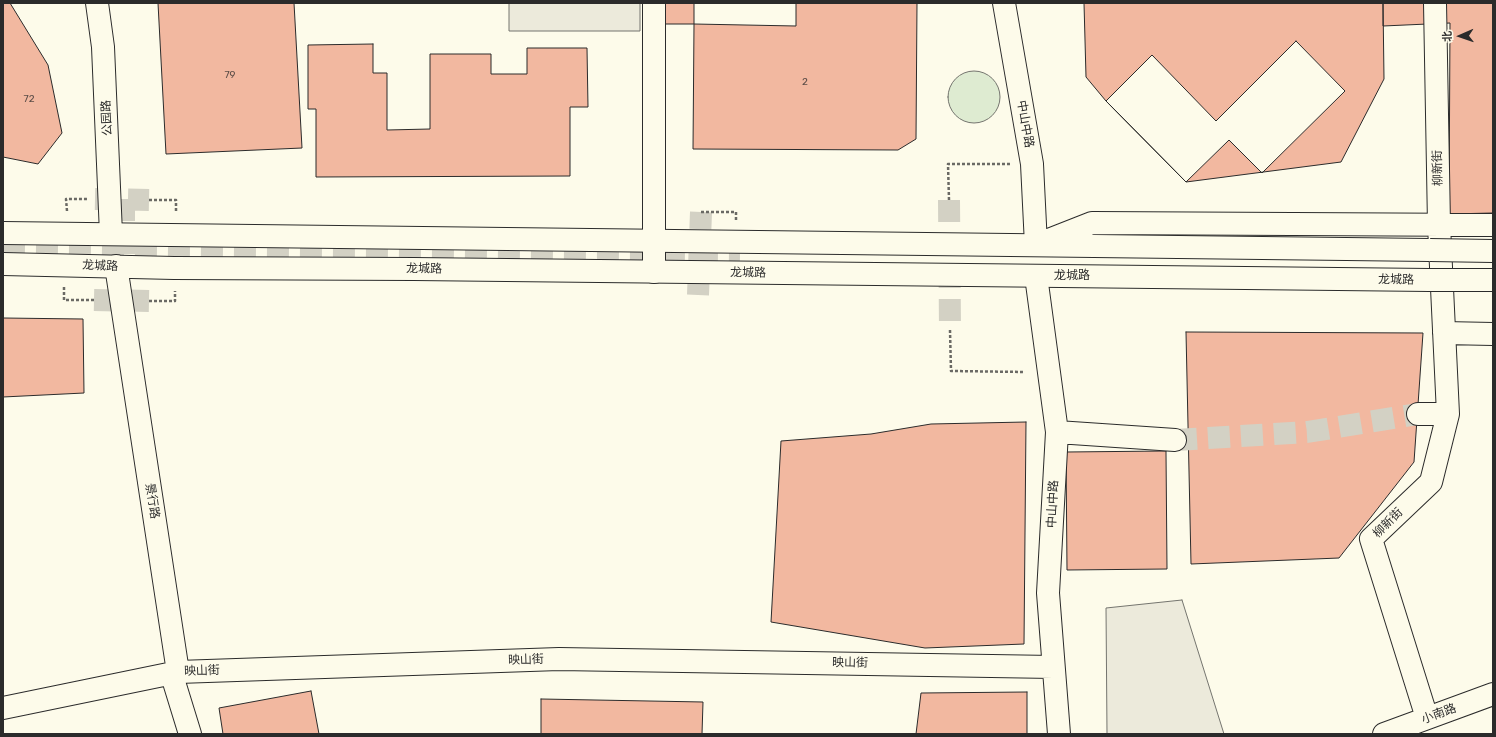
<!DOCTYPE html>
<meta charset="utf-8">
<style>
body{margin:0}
#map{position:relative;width:1496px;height:737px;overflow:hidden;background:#fdfbea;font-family:Rubik,"Noto Sans SC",sans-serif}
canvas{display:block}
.frame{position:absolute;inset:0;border:4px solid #2b2b2b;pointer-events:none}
.north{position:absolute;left:1440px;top:16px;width:40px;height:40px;-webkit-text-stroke:3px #fdfbea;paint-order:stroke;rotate:268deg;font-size:11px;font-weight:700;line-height:16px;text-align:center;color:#2b2b2b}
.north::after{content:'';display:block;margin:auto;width:14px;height:18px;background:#2b2b2b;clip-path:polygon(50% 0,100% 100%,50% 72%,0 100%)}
</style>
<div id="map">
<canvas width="1496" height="737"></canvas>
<div class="frame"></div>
<div class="north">北</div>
</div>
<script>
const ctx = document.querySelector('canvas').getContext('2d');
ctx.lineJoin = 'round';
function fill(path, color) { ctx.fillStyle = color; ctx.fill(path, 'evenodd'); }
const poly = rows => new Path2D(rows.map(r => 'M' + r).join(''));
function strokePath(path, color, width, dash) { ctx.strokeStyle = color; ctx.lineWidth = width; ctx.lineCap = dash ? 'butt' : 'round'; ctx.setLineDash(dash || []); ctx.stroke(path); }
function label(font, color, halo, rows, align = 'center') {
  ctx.font = font + ' Rubik,"Noto Sans SC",sans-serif'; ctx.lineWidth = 3; ctx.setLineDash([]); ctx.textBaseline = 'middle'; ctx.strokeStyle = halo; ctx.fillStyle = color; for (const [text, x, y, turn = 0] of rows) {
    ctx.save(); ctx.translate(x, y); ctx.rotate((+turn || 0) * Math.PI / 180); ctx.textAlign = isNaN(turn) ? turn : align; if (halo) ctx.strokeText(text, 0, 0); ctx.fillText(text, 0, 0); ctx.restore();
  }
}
const green = poly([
 '948 97a26 26 0 1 1 52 0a26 26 0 1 1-52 0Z'
]);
fill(green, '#deebd1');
strokePath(green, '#74746e', 1);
const parking = poly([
 [509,3,640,3,640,31,509,31,509,3],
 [1182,600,1224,734,1107,734,1106,608,1182,600]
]);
fill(parking, '#eceadb');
strokePath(parking, '#74746e', 1);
const building = poly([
 [3,3,10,3,48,65,62,133,38,164,3,157,3,3],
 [158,3,294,3,302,148,166,154,158,3],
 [664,3,917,3,916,139,898,150,693,149,694,24,664,24,664,3],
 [694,3,796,3,796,26,694,24,694,3],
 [1084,3,1383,3,1384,79,1341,162,1186,182,1106,101,1086,77,1084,3],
 [1383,3,1493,3,1493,213,1449,214,1450,23,1383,26,1383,3],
 [1296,41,1345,91,1262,173,1229,140,1186,182,1106,101,1152,55,1216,121,1296,41],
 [373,44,373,73,387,73,387,130,430,129,430,54,491,54,491,74,527,74,527,48,587,48,588,107,570,107,570,176,316,177,316,109,308,109,308,45,373,44],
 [3,318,83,319,84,393,3,397,3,318],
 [1186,332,1423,333,1414,462,1339,558,1191,564,1186,332],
 [1026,422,1024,644,925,648,771,622,781,441,871,434,931,424,1026,422],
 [1166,451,1167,569,1067,570,1066,452,1166,451],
 [311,691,319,734,223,734,219,708,311,691],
 [1027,692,1027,734,916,734,921,693,1027,692],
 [541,699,703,702,702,734,541,734,541,699]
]);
fill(building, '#f2b8a0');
strokePath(building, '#2b2b2b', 1);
strokePath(poly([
 [95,199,149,200],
 [124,199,124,254],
 [949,200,950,330],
 [3,245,740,253],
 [698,295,701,212],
 [94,300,149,301],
 [1175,440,1307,432,1418,414]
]), '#d3d1c4', 22, [22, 11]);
const minor = poly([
 [97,3,103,47,111,234],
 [1004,3,1032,164,1036,245,1092,223,1493,225],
 [116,266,178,672,174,682,190,734],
 [654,272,654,3],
 [1036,276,1057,432,1048,593,1059,734],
 [1444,333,1493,334],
 [1418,414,1448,414],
 [1057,432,1175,440],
 [3,708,178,672,559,659,1053,667],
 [1427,718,1371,539,1431,482,1448,414,1439,225,1435,3],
 [1384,734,1493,694]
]);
const major = poly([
 [3,233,1430,250],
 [3,264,174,268,414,269,1430,280]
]);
strokePath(minor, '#2b2b2b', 24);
strokePath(major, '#2b2b2b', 24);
strokePath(poly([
 [149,200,176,200,176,212],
 [949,200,948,164,1010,164],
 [67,211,66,199,87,199],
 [701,212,736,212,736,220],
 [64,287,64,300,94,300],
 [149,301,175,301,175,291],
 [950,330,951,371,1025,372]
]), '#6a6964', 2.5, [3, 2]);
strokePath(minor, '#fdfbea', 22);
strokePath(major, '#fdfbea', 22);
const majorBridge = poly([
 [1430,250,1493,251],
 [1430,280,1493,280]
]);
strokePath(majorBridge, '#2b2b2b', 24, []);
strokePath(majorBridge, '#fdfbea', 22);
label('10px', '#5d4e48', null, [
 ["79",230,75],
 ["2",805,82],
 ["72",29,99]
]);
label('12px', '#2b2b2b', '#fdfbea', [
 ["公园路",107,118,-93],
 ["中山中路",1025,124,80],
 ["柳新街",1438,168,-91],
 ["龙城路",100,266,2],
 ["龙城路",424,269,1],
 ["龙城路",748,273,1],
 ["龙城路",1072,276],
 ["龙城路",1396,280,1],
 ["景行路",152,501,81],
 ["中山中路",1053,504,-87],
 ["柳新街",1388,523,-45],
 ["映山街",526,660,-2],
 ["映山街",850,663,1],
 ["映山街",202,671,-2],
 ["小南路",1439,714,-20]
]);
</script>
